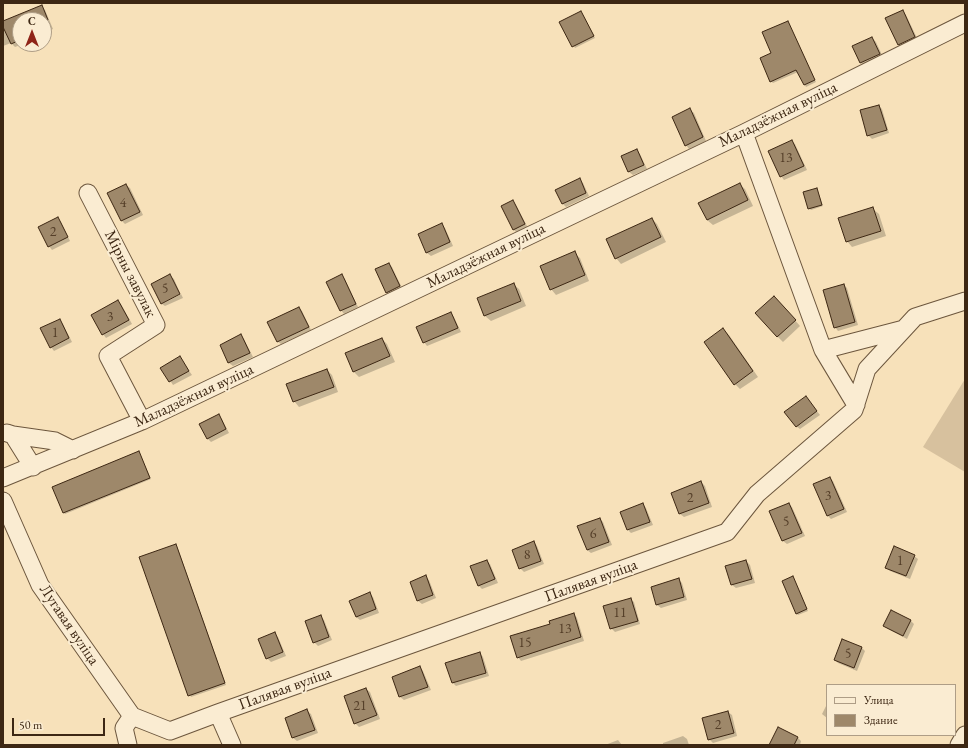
<!DOCTYPE html>
<meta charset="utf-8">
<style>
body{margin:0}
#map{position:relative;width:968px;height:748px;overflow:hidden;background:#f7e1ba;font-family:"EB Garamond",serif}
canvas{display:block}
.frame{position:absolute;inset:0;border:4px solid #3d2713;pointer-events:none}
.legend{position:absolute;left:826px;top:684px;width:130px;height:52px;box-sizing:border-box;background:#faecd2;border:1px solid #ae9d86;margin:0;padding:5px 7px;list-style:none;font-size:12px;color:#3d2713}
.legend li{display:flex;align-items:center;gap:8px;height:20px}
.legend b{width:20px;border:1px solid #ae9d86}
.north{position:absolute;left:12px;top:12px;width:40px;height:40px;box-sizing:border-box;background:#faecd2;border:1px solid #ae9d86;border-radius:50%;rotate:0deg;font-size:11px;font-weight:700;line-height:16px;text-align:center;color:#3d2713}
.north::after{content:'';display:block;margin:auto;width:14px;height:18px;background:#8f2418;clip-path:polygon(50% 0,100% 100%,50% 72%,0 100%)}
.scale{position:absolute;left:12px;top:718px;width:93px;height:18px;box-sizing:border-box;border:2px solid #3d2713;border-top:0;padding-left:5px;font-size:12px;line-height:14px;white-space:nowrap;color:#3d2713;-webkit-text-stroke:3px #faecd2;paint-order:stroke}
</style>
<div id="map">
<canvas width="968" height="748"></canvas>
<div class="frame"></div>
<ul class="legend">
<li><b style="height:5px;background:#faecd2"></b>Улица</li>
<li><b style="height:11px;background:#9e886a"></b>Здание</li>
</ul>
<div class="north">С</div>
<div class="scale">50 m</div>
</div>
<script>
const ctx = document.querySelector('canvas').getContext('2d');
ctx.lineJoin = 'round';
function fill(path, color) { ctx.fillStyle = color; ctx.fill(path, 'evenodd'); }
const poly = rows => new Path2D(rows.map(r => 'M' + r).join(''));
function strokePath(path, color, width, dash) { ctx.strokeStyle = color; ctx.lineWidth = width; ctx.lineCap = dash ? 'butt' : 'round'; ctx.setLineDash(dash || []); ctx.stroke(path); }
function label(font, color, halo, rows, align = 'center') {
  ctx.font = font + ' "EB Garamond",serif'; ctx.lineWidth = 4; ctx.setLineDash([]); ctx.textBaseline = 'middle'; ctx.strokeStyle = halo; ctx.fillStyle = color; for (const [text, x, y, turn = 0] of rows) {
    ctx.save(); ctx.translate(x, y); ctx.rotate((+turn || 0) * Math.PI / 180); ctx.textAlign = isNaN(turn) ? turn : align; if (halo) ctx.strokeText(text, 0, 0); ctx.fillText(text, 0, 0); ctx.restore();
  }
}
fill(poly([
 [965,379,965,472,923,447]
]), '#d7c19e');
fill(poly([
 [41,6,45,10,53,29,44,33,44,20,20,20,20,44,23,44,15,47,11,43,3,46,3,22],
 [903,11,906,15,918,40,902,48,899,45],
 [582,13,595,38,575,48,561,22],
 [788,22,816,82,806,87,798,72,773,83,771,81,773,54],
 [872,38,876,42,883,57,864,66,860,62],
 [879,106,882,109,889,133,872,139,868,135],
 [690,110,694,113,706,141,689,149,686,145],
 [791,141,795,144,807,170,784,180,781,176],
 [636,150,640,154,647,169,633,175,629,172,622,157],
 [580,180,583,183,589,196,566,207,562,203],
 [739,184,745,189,753,206,713,225,707,220,699,203],
 [126,185,130,188,143,215,125,224,122,221],
 [817,189,823,206,811,210,809,208],
 [512,201,516,205,528,228,517,233,514,230,502,206],
 [873,209,879,214,886,236,852,247,847,241],
 [58,219,61,222,70,241,52,250,49,246],
 [652,219,657,224,666,242,621,264,616,258],
 [441,224,445,228,453,246,431,256,427,253,419,235],
 [574,253,580,258,589,281,556,295,551,289],
 [389,264,392,267,403,290,390,296,386,292],
 [170,276,174,279,180,293,161,302],
 [342,276,345,279,358,307,344,314,341,310],
 [513,284,519,289,526,306,491,321,485,316,478,299],
 [844,285,847,288,858,325,838,331,835,327],
 [181,294,183,298,165,306,162,304],
 [118,301,121,304,132,324,106,338,103,334],
 [780,303,800,326,783,342,777,336],
 [299,308,302,311,311,330,281,344,277,341],
 [451,313,454,317,461,332,427,346,424,342],
 [59,320,63,324,72,342,54,351,51,347],
 [723,329,729,335,758,377,740,389,735,384],
 [241,336,244,339,253,357,233,366,229,363,221,345],
 [382,339,387,344,395,362,359,377,353,371],
 [180,358,192,375,173,385,162,368],
 [327,370,332,375,338,392,299,407,294,401],
 [809,401,820,415,800,429,796,426],
 [218,416,222,419,229,433,211,442,207,438],
 [139,452,151,479,65,514,64,513,53,488],
 [830,478,833,481,847,512,831,519,828,516],
 [701,482,705,486,712,507,684,517,680,514,673,493],
 [643,504,646,508,653,525,631,533,628,530],
 [789,504,792,507,805,536,787,544,783,541,770,512],
 [600,519,603,522,612,545,591,553,587,550,579,527],
 [534,542,537,546,544,564,524,572,520,568],
 [177,546,226,685,191,697,140,557],
 [914,556,918,559,910,579,890,571,886,567],
 [487,561,490,564,498,583,482,589,479,586],
 [746,561,750,565,755,583,736,588,732,585,727,567],
 [425,577,429,580,436,598,422,604,418,601,411,582],
 [793,577,808,611,798,615,797,614],
 [679,580,682,583,687,600,661,608,657,605,652,588],
 [370,594,373,597,379,613,360,620,356,617,350,601],
 [630,599,634,602,640,624,615,632,611,628],
 [891,612,911,621,914,624,907,639,888,629,884,626],
 [574,614,577,618,584,641,521,661,518,657],
 [320,616,324,620,332,640,318,646,314,642],
 [275,634,278,637,286,656,271,662,267,658],
 [843,640,862,648,865,651,857,671,838,663,835,660],
 [480,653,483,657,489,676,456,686,453,683,447,663],
 [420,667,423,671,431,690,404,700,400,697,393,678],
 [366,689,370,692,380,719,359,727,355,723],
 [827,704,827,718,822,714],
 [307,711,311,714,318,733,297,741,293,738,286,718],
 [728,712,732,715,737,736,713,743,709,739],
 [779,728,798,738,801,741,800,745,770,745],
 [683,736,687,739,689,745,663,745,663,743],
 [618,740,622,745,605,745]
]), '#0003');
const building = poly([
 [42,5,48,20,20,20,20,40,11,44,3,27,3,21,42,5],
 [903,10,915,37,898,45,885,18,903,10],
 [581,11,594,36,572,47,559,22,581,11],
 [788,21,815,80,804,85,796,70,770,82,760,58,771,53,762,32,788,21],
 [872,37,880,54,860,63,852,46,872,37],
 [879,105,887,130,867,136,860,110,879,105],
 [690,108,703,137,685,146,672,117,690,108],
 [792,140,804,166,780,177,768,151,792,140],
 [637,149,644,165,628,172,621,156,637,149],
 [580,178,586,193,562,204,555,190,580,178],
 [740,183,748,200,707,220,698,203,740,183],
 [126,184,140,212,121,221,107,193,126,184],
 [817,188,822,205,808,209,803,192,817,188],
 [513,200,525,224,513,230,501,206,513,200],
 [873,207,881,231,846,242,838,218,873,207],
 [58,217,68,237,48,247,38,227,58,217],
 [652,218,661,237,615,259,606,239,652,218],
 [442,223,450,242,426,253,418,234,442,223],
 [575,251,585,275,550,290,540,266,575,251],
 [389,263,400,286,386,293,375,269,389,263],
 [170,274,180,294,161,304,151,284,170,274],
 [342,274,356,304,340,311,326,282,342,274],
 [514,283,521,301,484,316,477,298,514,283],
 [844,284,855,322,834,328,823,290,844,284],
 [774,296,796,320,777,337,755,313,774,296],
 [118,300,129,320,102,335,91,315,118,300],
 [299,307,309,327,277,342,267,322,299,307],
 [451,312,458,328,423,343,416,327,451,312],
 [60,319,69,338,50,348,40,328,60,319],
 [723,328,753,371,734,385,704,342,723,328],
 [241,334,250,353,228,363,220,345,241,334],
 [382,338,390,356,353,372,345,353,382,338],
 [180,356,189,371,169,382,160,368,180,356],
 [327,369,334,387,293,402,286,384,327,369],
 [806,396,817,411,796,427,784,412,806,396],
 [219,414,226,429,207,439,199,424,219,414],
 [139,451,150,478,63,513,52,487,139,451],
 [830,477,844,509,827,516,813,484,830,477],
 [701,481,709,503,679,514,671,493,701,481],
 [643,503,650,522,627,530,620,512,643,503],
 [789,503,802,533,782,541,769,511,789,503],
 [600,518,609,542,587,550,577,526,600,518],
 [534,541,541,561,519,569,512,550,534,541],
 [176,544,225,683,188,696,139,557,176,544],
 [894,546,915,555,906,576,885,568,894,546],
 [487,560,495,579,478,586,470,566,487,560],
 [746,560,752,579,731,585,725,566,746,560],
 [426,575,433,595,417,601,410,582,426,575],
 [793,576,807,609,796,614,782,581,793,576],
 [679,578,684,597,656,605,651,587,679,578],
 [370,592,376,609,356,617,349,601,370,592],
 [631,598,638,621,610,629,603,606,631,598],
 [891,610,911,620,903,636,883,626,891,610],
 [574,613,581,637,517,658,510,636,550,624,549,621,574,613],
 [321,615,329,637,313,643,305,621,321,615],
 [275,632,283,652,266,659,258,639,275,632],
 [842,639,862,647,854,668,834,660,842,639],
 [480,652,486,673,452,683,445,663,480,652],
 [420,666,428,687,399,697,392,677,420,666],
 [366,688,377,715,354,724,344,696,366,688],
 [307,709,315,730,292,738,285,718,307,709],
 [728,711,734,733,708,740,702,718,728,711],
 [778,727,798,737,794,745,769,745,778,727]
]);
fill(building, '#9e886a');
strokePath(building, '#3d2713', 1);
const minor = poly([
 [744,133,823,350,904,329],
 [88,193,156,325,108,356,142,421],
 [823,350,856,405],
 [7,433,13,435,33,467],
 [13,435,55,441,73,450],
 [3,478,142,421,744,133,965,23],
 [3,501,40,585,132,716,124,728,128,745],
 [218,713,232,745],
 [132,716,170,731,218,713,727,532,757,494,854,410,867,369,915,317,965,301],
 [959,745,965,735]
]);
strokePath(minor, '#6c563d', 19);
strokePath(minor, '#faecd2', 17);
label('14px', '#553f29', null, [
 ["13",786,158],
 ["4",123,203],
 ["2",53,232],
 ["5",165,289],
 ["3",110,317],
 ["1",55,333],
 ["3",828,496],
 ["2",690,498],
 ["5",786,522],
 ["6",593,534],
 ["8",527,555],
 ["1",900,561],
 ["11",620,613],
 ["13",565,629],
 ["15",525,643],
 ["5",848,654],
 ["21",360,706],
 ["2",718,725]
]);
label('16px', '#3d2713', '#faecd2', [
 ["Маладзёжная вуліца",778,115,-26],
 ["Маладзёжная вуліца",486,256,-26],
 ["Мірны завулак",130,274,63],
 ["Маладзёжная вуліца",194,396,-25],
 ["Палявая вуліца",591,581,-20],
 ["Лугавая вуліца",69,625,56],
 ["Палявая вуліца",285,689,-20]
]);
</script>
